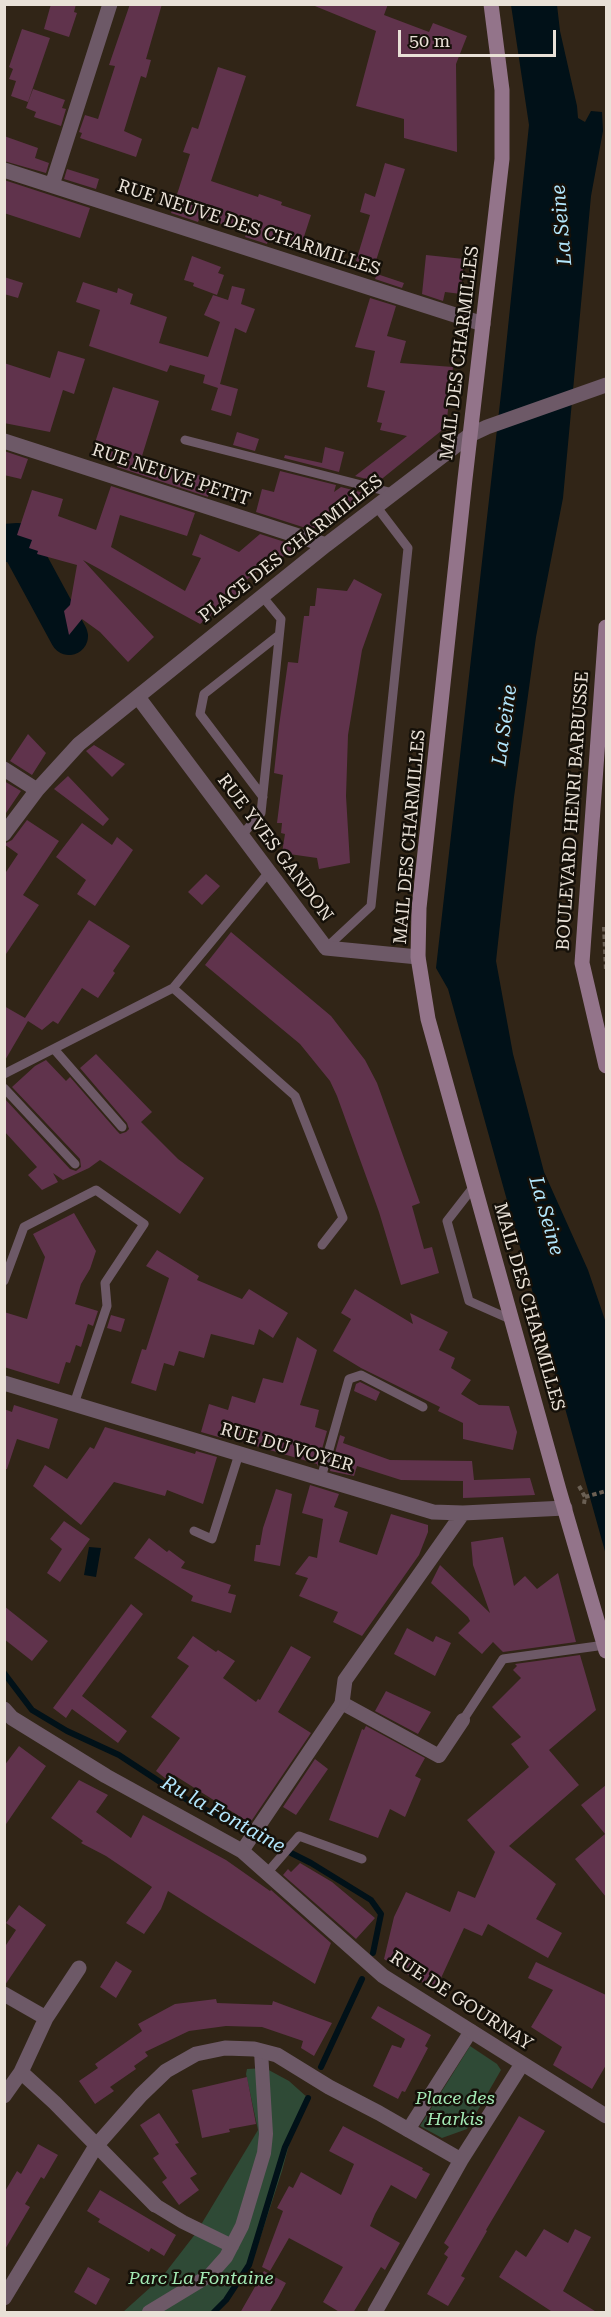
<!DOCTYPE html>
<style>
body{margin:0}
#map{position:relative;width:611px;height:2317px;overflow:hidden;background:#312517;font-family:"Roboto Serif",serif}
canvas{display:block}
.frame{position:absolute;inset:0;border:6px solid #e9e1d7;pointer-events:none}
.scale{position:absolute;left:398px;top:30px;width:158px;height:27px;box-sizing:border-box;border:3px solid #e9e1d7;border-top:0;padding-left:8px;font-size:18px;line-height:21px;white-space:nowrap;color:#e9e1d7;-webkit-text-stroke:4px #151009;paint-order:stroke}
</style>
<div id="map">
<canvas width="611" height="2317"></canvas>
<div class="frame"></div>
<div class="scale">50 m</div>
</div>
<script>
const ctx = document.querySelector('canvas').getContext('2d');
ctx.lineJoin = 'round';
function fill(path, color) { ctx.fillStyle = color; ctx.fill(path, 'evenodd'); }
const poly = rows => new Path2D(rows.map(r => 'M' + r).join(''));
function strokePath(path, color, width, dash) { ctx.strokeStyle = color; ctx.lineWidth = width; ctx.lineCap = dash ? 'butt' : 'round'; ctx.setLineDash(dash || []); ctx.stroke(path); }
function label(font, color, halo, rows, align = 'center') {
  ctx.font = font + ' "Roboto Serif",serif'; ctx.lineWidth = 5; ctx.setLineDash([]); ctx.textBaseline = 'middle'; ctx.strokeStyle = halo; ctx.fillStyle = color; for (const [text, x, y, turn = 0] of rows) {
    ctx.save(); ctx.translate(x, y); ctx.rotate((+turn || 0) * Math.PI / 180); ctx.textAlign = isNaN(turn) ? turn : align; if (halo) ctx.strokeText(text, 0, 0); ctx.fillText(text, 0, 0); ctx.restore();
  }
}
fill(poly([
 [470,2046,497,2064,501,2070,467,2129,442,2138,420,2126],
 [265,2068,289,2081,308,2098,291,2137,282,2171,251,2266,216,2312,123,2312,162,2277,196,2233,258,2130,246,2074,247,2069]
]), '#2f4a36');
fill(poly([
 [511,5,557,5,560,31,577,106,578,118,585,122,591,111,602,112,603,131,591,196,563,498,536,637,514,797,496,961,513,1054,544,1172,588,1270,606,1323,606,1555,448,989,436,968,502,385,529,125],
 [89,1547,101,1548,96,1577,84,1575]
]), '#011118');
strokePath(poly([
 [4,1673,32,1710,67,1731,119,1755,192,1803,311,1863,371,1900,381,1914,373,1953],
 [321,2067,362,1979],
 [214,2312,226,2300,249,2265,285,2147,308,2098]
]), '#011118', 6);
strokePath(poly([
 [4,543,18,542,69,636]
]), '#011118', 38);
fill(poly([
 [51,4,76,4,74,12,77,13,69,37,44,29],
 [130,4,162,4,146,59,151,60,146,78,141,76,124,131,142,139,136,157,80,138,82,133,79,132,85,115,98,119,115,66,109,65],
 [310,4,388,4,384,15,429,32,433,23,467,36,456,64,457,152,404,138,404,119,356,106,376,31],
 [22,29,50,38,28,102,11,96,16,81,9,79,13,69,9,67],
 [218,67,246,76,211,181,258,197,259,194,282,202,281,205,311,215,300,249,269,238,267,244,245,237,247,232,200,217,198,222,171,213,190,154,183,152,192,127,198,129],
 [33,89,65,100,62,108,66,109,61,126,34,117,36,112,26,108],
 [4,136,38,148,35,158,49,163,46,173,4,161],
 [385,163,405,169,374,267,356,261,370,215,360,212,365,193,375,197],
 [67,169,99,179,96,189,64,179],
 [4,180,90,208,80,238,4,213],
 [426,255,464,259,461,294,445,292,443,301,422,294],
 [192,256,221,267,218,273,224,275,217,295,193,286,194,283,184,280],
 [377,274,404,283,402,288,375,279],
 [4,277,23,283,18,298,4,294],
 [83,282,117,293,118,288,133,294,130,304,167,317,159,343,208,357,220,322,204,315,213,295,228,300,232,286,245,289,241,304,255,309,246,333,235,328,220,384,238,389,231,416,211,410,218,388,203,383,205,375,170,365,167,372,89,346,100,310,76,302],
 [370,298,396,306,387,336,406,341,400,363,453,367,446,427,378,482,355,476,407,436,380,430,382,423,377,422,385,391,367,387,375,351,355,347],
 [58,351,85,359,74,394,63,390,50,432,4,423,4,363,50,378],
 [113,387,159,401,142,456,213,480,208,497,117,467,119,461,92,452],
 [237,432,259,439,255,451,233,445],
 [325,447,344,452,339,472,284,458,285,455,322,463],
 [4,451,28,459,21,479,4,475],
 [280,471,336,485,334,492,341,487,364,493,350,504,348,502,312,530,256,512,262,489,274,492],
 [111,486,195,513,187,536,120,515,111,547,185,591,201,558,192,555,200,534,239,552,260,534,297,546,272,565,269,562,244,582,247,587,200,624,83,560,154,637,128,662,100,632,82,619,69,635,64,611,70,605,77,565,37,554,38,551,29,548,32,540,17,535,32,490,63,499,58,516,96,530],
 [354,579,382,594,362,650,348,735,346,796,350,863,319,869,317,858,282,853,285,834,281,833,282,823,277,823,283,775,274,773,279,726,288,662,298,663,304,616,309,616,310,606,315,606,317,588,347,591],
 [28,734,46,753,32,775,10,761],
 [94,745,125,764,112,777,86,751],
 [68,776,109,819,103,826,54,789],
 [4,781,21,791,4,816],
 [27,820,59,841,23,895,39,905,4,957,4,875,18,854,4,844,12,840],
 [82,823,112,845,117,837,133,850,95,906,77,894,86,880,56,857],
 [206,874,220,886,202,905,188,892],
 [89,920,130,946,113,971,115,973,98,998,82,988,58,1024,53,1021,42,1030,28,1021,4,1062,4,1006,25,1018],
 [231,932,331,1016,365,1060,377,1083,420,1203,412,1206,424,1249,432,1247,439,1273,401,1285,379,1212,337,1096,330,1081,300,1044,205,965],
 [96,1054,152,1112,141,1122,178,1159,204,1178,180,1214,100,1160,89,1168,63,1180,53,1173,58,1182,42,1190,28,1175,37,1167,4,1131,4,1098,70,1169,76,1171,81,1167,80,1159,12,1087,35,1066,46,1060,66,1081,70,1077,117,1131,120,1134,126,1132,129,1129,127,1123,80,1068],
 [74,1213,96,1251,90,1269,81,1284,75,1304,98,1311,93,1326,88,1324,81,1347,76,1345,70,1363,66,1362,59,1384,4,1367,4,1312,27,1319,45,1257,33,1234],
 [157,1250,199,1276,197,1280,242,1299,249,1289,288,1313,273,1338,259,1329,254,1345,211,1334,204,1358,179,1351,174,1366,164,1363,156,1391,131,1383,142,1349,146,1350,169,1278,146,1266],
 [355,1289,413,1324,410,1313,448,1332,439,1350,455,1358,451,1368,471,1380,461,1394,479,1405,509,1406,517,1432,513,1450,463,1439,463,1423,438,1411,440,1407,361,1368,333,1351,351,1319,341,1313],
 [111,1315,125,1319,121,1332,107,1328],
 [297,1337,317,1350,300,1405,319,1410,315,1427,327,1431,317,1467,317,1464,226,1437,223,1436,222,1438,201,1432,209,1404,228,1410,232,1396,255,1403,263,1378,283,1383],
 [360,1382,380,1392,376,1401,354,1391,356,1384],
 [14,1405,58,1419,49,1449,17,1439,7,1469,4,1469,4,1409,12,1412],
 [105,1427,195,1454,196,1451,217,1457,203,1504,167,1490,165,1496,114,1482,81,1525,33,1486,45,1465,67,1479,90,1447,94,1449],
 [340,1435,345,1437,343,1443,390,1460,472,1461,474,1480,530,1478,535,1495,463,1498,463,1481,401,1480,357,1466,354,1476,330,1471],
 [310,1485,339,1494,334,1507,348,1512,339,1542,377,1555,391,1514,428,1525,428,1532,419,1555,362,1636,333,1622,338,1612,299,1596,308,1578,295,1574,309,1556,317,1558,323,1519,302,1513],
 [276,1489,292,1494,280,1566,254,1561,256,1545,260,1545,263,1528],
 [64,1521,90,1539,60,1582,47,1573,62,1549,50,1539],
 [503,1537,514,1586,525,1576,537,1589,558,1573,576,1642,503,1652,493,1642,482,1654,458,1633,470,1621,468,1617,431,1583,440,1565,490,1613,473,1565,471,1542],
 [149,1538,167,1552,169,1550,185,1562,181,1568,231,1585,228,1593,236,1595,231,1613,191,1601,193,1596,134,1558],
 [131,1604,143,1614,82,1696,127,1731,118,1743,72,1709,66,1718,53,1708],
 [4,1606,48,1641,32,1661,4,1639],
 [407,1628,433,1642,436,1636,451,1643,435,1676,394,1654],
 [193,1636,216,1652,218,1650,235,1661,223,1678,256,1702,258,1699,260,1700,291,1646,311,1657,278,1712,311,1733,250,1823,174,1775,170,1782,156,1771,180,1738,151,1717,189,1666,177,1658],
 [580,1655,596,1710,549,1750,579,1785,509,1846,556,1884,536,1919,562,1933,548,1958,488,1924,482,1936,464,1928,436,1989,410,1976,384,1959,394,1917,406,1892,450,1912,458,1891,475,1898,495,1852,467,1820,529,1767,511,1744,521,1737,492,1707,521,1678,513,1670,517,1666,515,1664],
 [386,1691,431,1712,418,1734,375,1711],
 [366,1726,425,1758,415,1776,421,1779,405,1817,390,1809,378,1838,329,1820,362,1729,364,1730],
 [19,1746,46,1766,4,1827,4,1766],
 [315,1759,328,1769,296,1815,283,1807],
 [79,1780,108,1795,96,1812,131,1838,143,1815,226,1860,270,1891,271,1890,331,1943,315,1984,168,1891,161,1909,144,1934,126,1923,152,1887,106,1856,81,1843,83,1841,51,1818],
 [606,1785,606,1897,575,1859,605,1834,581,1805],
 [300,1863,332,1882,375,1918,356,1939,283,1875,288,1869,291,1872],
 [19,1905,46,1925,5,1985,4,1948,16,1930,6,1923],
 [116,1961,132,1971,116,1998,100,1987],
 [536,1962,606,1995,606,2065,592,2089,553,2065,562,2047,531,2027,553,1990,528,1978],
 [216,1999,217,2003,272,2005,273,2001,332,2023,314,2056,301,2048,303,2041,262,2027,226,2026,189,2031,145,2052,148,2056,134,2066,136,2069,110,2087,114,2091,95,2104,79,2081,98,2068,95,2064,142,2031,138,2024,175,2004],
 [378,2006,431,2035,425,2046,428,2048,405,2092,402,2091,398,2099,373,2086,392,2045,401,2048,405,2039,371,2018],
 [247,2077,256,2124,229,2129,230,2132,202,2138,192,2090],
 [159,2113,179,2143,175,2144,197,2174,190,2178,199,2190,179,2205,162,2182,167,2178,153,2158,159,2154,140,2125],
 [519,2116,545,2131,486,2230,487,2231,461,2276,465,2278,448,2306,427,2294,448,2257,444,2254,449,2247,444,2243],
 [343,2126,423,2168,422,2170,430,2174,416,2199,391,2185,375,2214,370,2226,400,2243,385,2270,381,2267,353,2313,341,2313,323,2302,343,2267,289,2238,270,2271,262,2267,283,2211,277,2208,289,2186,293,2188,301,2172,341,2195,354,2164,329,2151],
 [38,2144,58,2155,44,2179,41,2177,25,2204,30,2207,4,2251,4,2193,17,2171,21,2174],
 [100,2190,176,2235,164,2256,151,2248,149,2252,98,2222,100,2219,87,2211],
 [544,2229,568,2243,575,2229,591,2237,563,2291,598,2313,554,2313,499,2277,516,2250,526,2257],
 [88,2267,110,2279,96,2305,74,2292],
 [264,2271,286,2283,278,2298,269,2313,240,2313]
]), '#60334c');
strokePath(poly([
 [604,927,606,971],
 [579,1486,585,1497,584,1504],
 [585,1497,606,1491]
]), '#6a5f53', 4, [4.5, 3]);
strokePath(poly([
 [185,440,393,493],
 [263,797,200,714,204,694,279,635],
 [242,835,261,813,281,619,262,596],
 [326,948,371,906,408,548,376,506],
 [173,988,295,1096,343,1218,322,1245],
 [54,1049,122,1127],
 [4,1074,173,988,269,872],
 [4,1088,75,1164],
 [475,1185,447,1221,469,1301,512,1320],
 [4,1281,24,1227,96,1190,144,1224,105,1283,107,1306,74,1404],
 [321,1478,349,1379,361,1375,423,1407],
 [194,1531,212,1539,239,1454],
 [463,1720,503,1659,605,1645],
 [267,1873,299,1836,362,1859]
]), '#6d5967', 9);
strokePath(poly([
 [242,1851,342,1703,439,1756,463,1720],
 [408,2130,471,2031],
 [155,2205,183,2222,232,2246],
 [149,2312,210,2275,226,2257,242,2226,264,2153,266,2134,261,2051]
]), '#6d5967', 14);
strokePath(poly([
 [4,170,483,324],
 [52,185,110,4],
 [4,441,326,545],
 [138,697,326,948,418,957],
 [4,769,37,790],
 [4,834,37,790,79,744,326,545,454,447,470,435,487,427,606,385],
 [4,1383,433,1512,463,1513,565,1508],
 [342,1703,345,1680,463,1513],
 [4,1709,12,1718,106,1776,242,1851,383,1976,606,2116],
 [4,1994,46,2018],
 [21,2072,55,2103,155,2205],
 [4,2096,21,2072,46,2018,79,1968],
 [4,2298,96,2146,141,2095,166,2071,196,2054,225,2048,254,2049,277,2055,329,2087,379,2113,461,2160],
 [375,2312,461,2160,522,2064]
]), '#6d5967', 15);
strokePath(poly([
 [491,4,502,90,502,159,465,479,419,908,418,957,428,1019,559,1490,606,1651],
 [606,627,582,963,606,1066]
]), '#93748a', 15);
label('18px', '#e9e1d7', '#151009', [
 ["RUE NEUVE DES CHARMILLES",249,228,18],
 ["MAIL DES CHARMILLES",460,353,-83],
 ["RUE NEUVE PETIT",171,475,18],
 ["PLACE DES CHARMILLES",291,549,-38],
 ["BOULEVARD HENRI BARBUSSE",573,811,-86],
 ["MAIL DES CHARMILLES",410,837,-85],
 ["RUE YVES GANDON",275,848,53],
 ["MAIL DES CHARMILLES",529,1307,74],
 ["RUE DU VOYER",287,1448,16],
 ["RUE DE GOURNAY",461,2001,33]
]);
label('italic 18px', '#a3eab5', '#151009', [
 ["Place des",455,2099],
 ["Harkis",455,2120],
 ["Parc La Fontaine",201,2279]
]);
label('italic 20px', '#b3e7fd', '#151009', [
 ["La Seine",562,225,-95],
 ["La Seine",505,725,-82],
 ["La Seine",546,1216,74],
 ["Ru la Fontaine",223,1815,29]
]);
</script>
